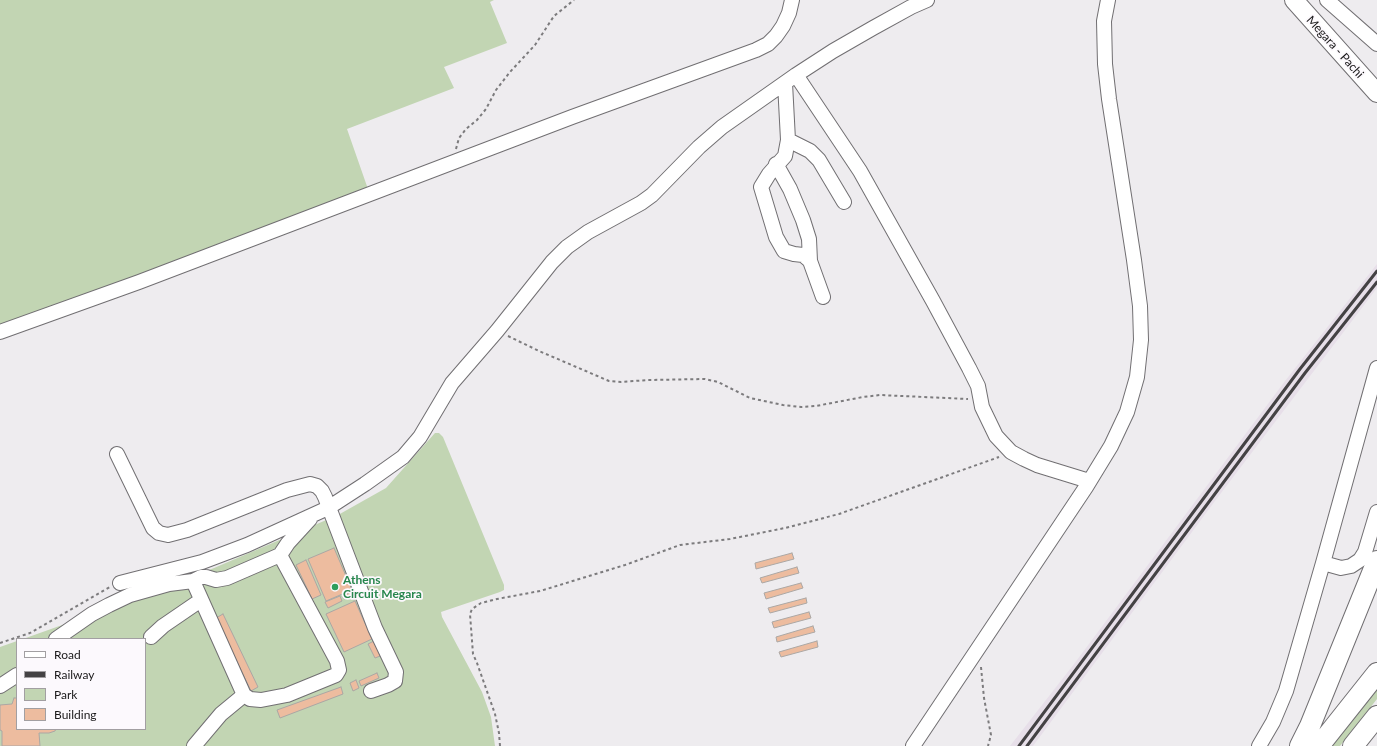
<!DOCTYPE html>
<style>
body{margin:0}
#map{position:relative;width:1377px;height:746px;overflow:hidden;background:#eeecef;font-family:Lato,sans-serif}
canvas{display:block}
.legend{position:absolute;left:16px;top:638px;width:130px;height:92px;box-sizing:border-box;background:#fcf9fd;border:1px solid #a29fa2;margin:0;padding:5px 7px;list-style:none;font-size:12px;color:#1a191a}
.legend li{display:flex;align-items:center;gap:8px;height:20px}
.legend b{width:20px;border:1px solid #a29fa2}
</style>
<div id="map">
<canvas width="1377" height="746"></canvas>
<ul class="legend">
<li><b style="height:5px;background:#fff"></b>Road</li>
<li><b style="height:5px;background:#444244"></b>Railway</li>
<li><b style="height:11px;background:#c2d5b3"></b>Park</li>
<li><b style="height:11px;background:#edbc9f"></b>Building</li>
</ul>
</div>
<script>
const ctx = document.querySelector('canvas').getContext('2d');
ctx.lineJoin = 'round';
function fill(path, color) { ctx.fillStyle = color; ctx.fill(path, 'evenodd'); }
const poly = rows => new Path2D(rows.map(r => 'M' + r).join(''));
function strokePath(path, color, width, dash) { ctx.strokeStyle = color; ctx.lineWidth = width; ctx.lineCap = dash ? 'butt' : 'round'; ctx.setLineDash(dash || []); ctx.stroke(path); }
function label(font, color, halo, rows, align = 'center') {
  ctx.font = font + ' Lato,sans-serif'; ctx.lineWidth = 3.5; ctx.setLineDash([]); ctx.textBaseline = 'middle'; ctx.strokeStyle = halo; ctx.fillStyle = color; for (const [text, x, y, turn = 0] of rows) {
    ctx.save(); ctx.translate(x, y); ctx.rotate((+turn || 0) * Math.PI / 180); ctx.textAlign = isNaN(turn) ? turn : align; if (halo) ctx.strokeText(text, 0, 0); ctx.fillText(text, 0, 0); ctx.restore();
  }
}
fill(poly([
 [1377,264,1377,288,1215,501,1033,746,1010,746,1074,664,1285,381]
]), '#e7dfe9');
fill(poly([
 [0,0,494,0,490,2,507,43,444,67,454,88,347,129,369,192,0,329],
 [435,433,439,433,443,437,504,585,504,590,500,592,441,612,442,617,482,692,491,717,495,746,0,746,0,647,17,641,17,729,145,729,145,639,23,639,149,594,214,568,338,515,386,488],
 [1377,689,1377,699,1340,746,1332,746]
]), '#c2d5b3');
const building = poly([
 [334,548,352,590,326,601,308,559,334,548],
 [792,553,794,559,756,569,755,563,792,553],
 [306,560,321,595,312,599,296,565,306,560],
 [797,567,799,573,762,583,760,578,797,567],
 [801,583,803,588,766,599,764,593,801,583],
 [354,591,357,598,353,600,351,596,344,599,342,596,354,591],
 [340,596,342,601,328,608,325,602,340,596],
 [806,598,807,603,770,613,768,608,806,598],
 [355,601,372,639,344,652,326,614,355,601],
 [809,612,811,618,774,628,772,622,809,612],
 [223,614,258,687,251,691,216,618,223,614],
 [813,626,815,632,777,642,776,637,813,626],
 [376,640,383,655,375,658,368,644,376,640],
 [817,641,818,647,781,657,779,652,817,641],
 [377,673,379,678,361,686,359,681,377,673],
 [356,680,359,688,353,691,350,683,356,680],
 [341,687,343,694,280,718,277,710,341,687],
 [14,698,17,698,17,729,56,729,55,731,49,733,39,733,40,746,2,746,2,731,0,730,0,705,12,704,14,698]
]);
fill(building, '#edbc9f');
strokePath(building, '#aba7a4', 1);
const minor = poly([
 [1327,0,1377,44],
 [796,75,860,171,933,301,969,368,978,386,982,407,996,436,1011,452,1024,459,1037,465,1089,481],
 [785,83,788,140,785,156,769,174,761,187,776,237,784,251,794,254,803,255,810,261,823,297],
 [788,140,810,151,819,160,844,202],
 [776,164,790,189,803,220,809,239,810,261],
 [0,332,139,282,572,117,756,50,768,44,776,36,783,26,789,13,792,0],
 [117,454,153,528,159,533,168,535,187,530,287,490,310,484,317,486,322,491,325,497,375,628,396,672,395,681,388,685,371,691],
 [1323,563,1341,568,1351,566,1360,560,1365,552,1377,512],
 [193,581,244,695,250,699,261,700,287,695,336,675,339,670,337,661,280,555],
 [120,583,202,562,247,545,328,508,365,484,403,457,420,437,452,383,497,331,552,262,567,247,588,232,641,203,652,195,699,147,722,127,796,75,833,51,873,28,911,7,927,0],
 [151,637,163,626,201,600],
 [56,639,92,614,109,605,130,595,169,584,193,581,201,577,206,577,216,580,227,578,280,555,288,543,310,519],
 [0,686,17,675],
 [194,746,221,714,244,695],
 [913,746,1086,487,1111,446,1127,412,1137,377,1141,340,1140,306,1134,260,1109,99,1105,64,1104,21,1108,0],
 [1259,746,1273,722,1286,691,1323,563,1377,368]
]);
const major = poly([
 [1294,0,1377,93]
]);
const highway = poly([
 [1300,746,1310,726,1377,561],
 [1319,746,1377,673],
 [1353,746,1377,716]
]);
strokePath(minor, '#716f72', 16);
strokePath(major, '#716f72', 20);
strokePath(highway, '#716f72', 22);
strokePath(poly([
 [456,149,459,138,466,129,477,120,486,109,496,90,510,72,535,45,554,16,574,0],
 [508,336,539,351,609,381,621,382,648,380,705,379,718,382,750,398,783,405,801,407,816,406,863,397,880,395,968,399],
 [0,643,30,633,110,587],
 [981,667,984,698,991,735,988,746],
 [500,746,499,733,495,714,477,663,473,654,470,614,472,609,481,603,497,599,540,591,625,565,680,545,730,539,785,528,839,514,999,457]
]), '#7c7b7d', 2, [3, 3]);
strokePath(minor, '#fff', 14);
strokePath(major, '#fff', 18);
strokePath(highway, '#fff', 20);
strokePath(poly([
 [1019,746,1300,369,1377,271],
 [1027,746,1305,373,1377,282]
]), '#444244', 3);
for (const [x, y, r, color] of [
 [335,587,4,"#2e9e5b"]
]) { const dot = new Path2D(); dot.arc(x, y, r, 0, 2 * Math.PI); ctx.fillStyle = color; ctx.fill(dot); strokePath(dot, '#fcf9fd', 1.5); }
label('12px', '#1a191a', '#fcf9fd', [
 ["Megara - Pachi",1335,47,48]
]);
label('bold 12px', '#27864d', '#fcf9fd', [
 ["Athens",343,580],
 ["Circuit Megara",343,594]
], 'left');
</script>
